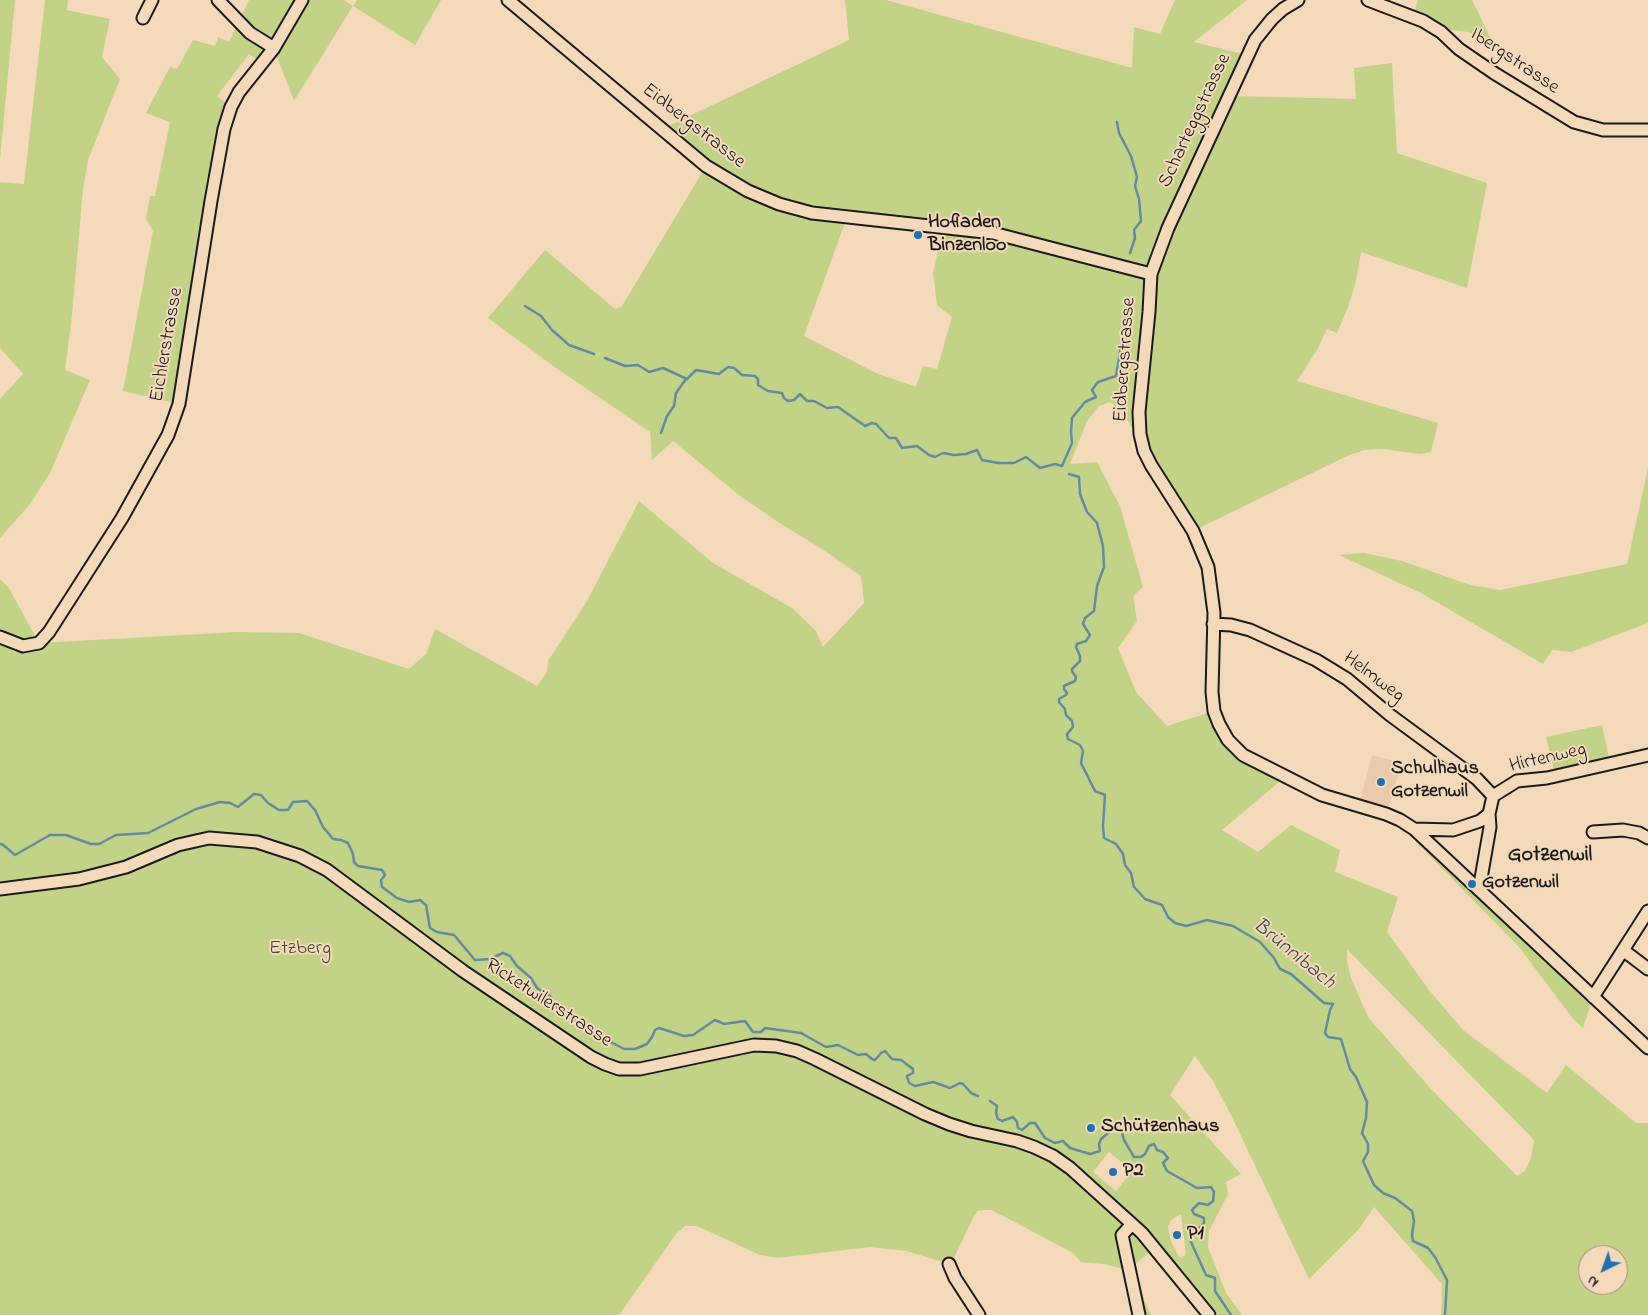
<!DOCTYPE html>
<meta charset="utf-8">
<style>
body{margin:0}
#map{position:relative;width:1648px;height:1315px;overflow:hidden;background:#f4d9ba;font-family:"Indie Flower",sans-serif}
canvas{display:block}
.north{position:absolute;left:1578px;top:1245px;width:50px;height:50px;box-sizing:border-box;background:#f4d9ba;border:1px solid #9e8d7b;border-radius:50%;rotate:222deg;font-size:14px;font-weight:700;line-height:20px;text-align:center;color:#1c1c1c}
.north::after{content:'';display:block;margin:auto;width:18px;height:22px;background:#1f6fb2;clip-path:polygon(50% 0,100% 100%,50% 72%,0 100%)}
</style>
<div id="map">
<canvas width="1648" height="1315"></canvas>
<div class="north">N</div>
</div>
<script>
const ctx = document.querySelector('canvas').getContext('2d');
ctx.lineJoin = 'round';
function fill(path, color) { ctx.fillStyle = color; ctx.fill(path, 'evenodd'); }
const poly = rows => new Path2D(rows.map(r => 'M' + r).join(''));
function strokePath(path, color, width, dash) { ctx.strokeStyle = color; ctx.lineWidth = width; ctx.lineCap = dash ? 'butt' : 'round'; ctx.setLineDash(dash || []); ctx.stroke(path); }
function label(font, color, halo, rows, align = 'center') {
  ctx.font = font + ' "Indie Flower",sans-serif'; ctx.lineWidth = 4; ctx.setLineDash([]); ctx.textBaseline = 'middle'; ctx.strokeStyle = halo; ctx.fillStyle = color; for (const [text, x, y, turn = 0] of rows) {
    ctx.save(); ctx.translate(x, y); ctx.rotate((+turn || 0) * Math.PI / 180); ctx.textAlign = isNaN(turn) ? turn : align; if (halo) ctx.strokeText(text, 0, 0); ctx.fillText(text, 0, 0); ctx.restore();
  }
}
fill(poly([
 [1372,755,1402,763,1388,809,1360,801]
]), '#eacaab');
fill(poly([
 [0,0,15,0,0,159],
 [45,0,68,0,67,10,110,19,102,57,120,79,88,160,83,189,72,315,65,370,90,380,50,473,30,504,0,538,0,399,23,374,0,348,0,182,24,184],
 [249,0,344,0,353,6,357,0,441,0,415,45,353,6,294,101,274,49,262,63,249,54,217,96,231,107,179,404,123,391,153,231,146,219,150,196,155,196,170,122,146,113,170,67,177,69,193,40,215,46,218,37,229,42],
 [845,0,886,0,1132,68,1134,27,1160,34,1175,0,1247,0,1194,42,1247,55,1229,96,1356,99,1354,68,1392,63,1397,153,1487,183,1467,288,1361,252,1356,281,1348,307,1337,333,1327,329,1318,348,1297,381,1438,423,1431,452,1420,454,1382,449,1364,450,1347,456,1193,531,1140,434,1132,428,1122,411,1110,402,1099,406,1087,421,1070,464,1097,462,1120,506,1143,587,1133,596,1137,621,1118,648,1136,692,1167,726,1214,711,1228,740,1285,777,1222,830,1258,852,1291,825,1340,850,1335,872,1398,897,1387,932,1429,990,1463,1030,1547,1093,1566,1065,1636,1123,1648,1123,1648,1315,1441,1315,1442,1284,1374,1207,1359,1229,1309,1279,1232,1117,1213,1081,1195,1056,1170,1095,1241,1174,1226,1182,1228,1194,1209,1231,1208,1247,1226,1293,1242,1315,1209,1315,1155,1248,1135,1264,1144,1299,1151,1315,1139,1315,1130,1271,1104,1264,1081,1262,1073,1253,1009,1219,991,1210,984,1210,978,1211,973,1218,954,1258,949,1264,907,1251,870,1247,778,1258,760,1255,697,1226,685,1226,676,1234,619,1315,0,1315,0,579,9,588,39,643,237,632,299,633,409,669,426,654,435,629,537,686,547,672,548,661,587,601,639,501,713,563,792,608,816,631,823,647,864,603,861,576,822,549,781,524,740,496,673,441,652,460,650,432,556,368,488,318,545,250,615,309,622,306,706,166,662,129,849,40],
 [847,217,943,227,933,274,937,305,952,317,937,369,923,366,916,387,876,373,804,336],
 [1347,949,1534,1140,1531,1158,1525,1171,1517,1176,1431,1089,1368,1017,1351,978,1347,961],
 [1109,1152,1132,1171,1116,1191,1093,1172],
 [1181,1214,1186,1255,1180,1258,1171,1242,1168,1228,1171,1220],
 [1588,1255,1618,1255,1618,1285,1588,1285],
 [1418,0,1472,0,1492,41,1468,32,1451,30,1441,32,1413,16],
 [1648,468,1648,623,1571,652,1552,650,1543,664,1421,593,1339,555,1364,553,1402,561,1470,585,1500,590,1627,564],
 [1602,725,1609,758,1554,770,1546,737],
 [1418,833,1593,997,1583,1028,1574,1020,1519,947,1415,841]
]), '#c2d388');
strokePath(poly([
 [1117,122,1119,133,1131,156,1137,177,1135,186,1139,199,1141,221,1134,230,1135,238,1130,253],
 [525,306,541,316,552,330,569,345,594,354],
 [605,358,625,366,638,365,649,372,663,368,687,379,696,370,719,374,728,367,734,368,742,375,755,376,758,379,758,385,768,391,782,393,784,398,788,401,794,400,800,394,807,401,814,401,827,408,838,407,865,426,872,423,876,424,889,438,896,438,902,448,917,446,929,455,935,457,943,453,954,455,966,454,977,450,982,460,998,463,1014,463,1026,457,1040,468,1055,464,1062,466,1072,443,1071,432,1072,418,1085,402,1096,397,1092,390,1098,382,1116,376,1127,310],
 [661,433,667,416,674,406,676,393,686,379],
 [1069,474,1079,477,1080,494,1087,512,1097,523,1103,546,1104,567,1097,586,1094,611,1085,618,1083,624,1090,635,1086,641,1077,644,1076,647,1080,656,1080,661,1072,669,1072,671,1076,677,1075,681,1064,686,1064,689,1067,693,1066,695,1059,699,1059,702,1065,709,1066,715,1072,721,1073,727,1067,734,1068,739,1080,745,1083,751,1081,763,1095,791,1105,795,1103,826,1104,838,1116,844,1123,854,1125,865,1131,873,1134,887,1145,899,1162,905,1168,917,1175,923,1186,926,1207,920,1233,926,1260,942,1274,958,1280,969,1291,974,1324,1003,1333,1004,1330,1010,1325,1033,1328,1037,1341,1039,1350,1069,1356,1077,1367,1102,1366,1118,1362,1133,1368,1144,1368,1152,1363,1161,1374,1185,1383,1193,1395,1198,1412,1211,1414,1221,1412,1235,1413,1241,1428,1248,1435,1257,1447,1280,1445,1315],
 [0,844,2,844,15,855,50,835,66,835,91,844,99,844,116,835,148,833,196,809,220,802,230,803,238,807,254,794,261,795,268,803,279,810,288,810,293,802,307,801,315,810,323,827,333,839,341,840,348,843,353,854,354,862,358,866,382,870,385,875,381,880,382,887,397,898,409,902,420,900,426,905,430,928,437,932,454,935,475,960,490,959,503,953,510,956,517,966,531,978,537,988,550,996,558,1009,588,1030,624,1049,635,1049,647,1044,652,1037,655,1030,659,1028,684,1036,693,1035,715,1020,724,1024,745,1021,753,1032,761,1032,765,1028,801,1033,826,1047,838,1045,858,1055,866,1054,872,1059,875,1060,881,1053,885,1051,892,1059,901,1060,913,1069,913,1073,907,1076,909,1083,915,1086,933,1082,950,1088,960,1083,963,1084,971,1093,978,1096],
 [990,1101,997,1106,996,1113,998,1119,1002,1121,1013,1117,1017,1122,1018,1128,1022,1130,1030,1123,1035,1123,1045,1138,1055,1143,1063,1141,1070,1148,1090,1154,1100,1151,1099,1144,1101,1139,1112,1130,1116,1129,1122,1132,1124,1140,1134,1157,1141,1157,1145,1154,1149,1146,1154,1144,1157,1150,1163,1152,1168,1158,1163,1163,1167,1171,1197,1188,1211,1187,1214,1192,1213,1201,1208,1205,1199,1203,1192,1210,1194,1214,1204,1218,1204,1223,1201,1227,1194,1230,1191,1236,1191,1242,1206,1275,1215,1278,1215,1291,1231,1315]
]), '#658b9f', 2.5);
const minor = poly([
 [218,0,250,33,274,48],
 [508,0,706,166,748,191,779,204,812,213,993,233,1151,274],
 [1298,0,1283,9,1272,19,1255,40,1168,228,1151,274,1149,312,1139,412,1140,434,1144,451,1151,465,1193,531,1208,567,1214,613,1212,692,1214,711,1219,724,1228,740,1243,755,1322,795,1386,814,1400,820,1414,829,1648,1048],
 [1368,0,1423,21,1441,32,1459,49,1494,73,1574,122,1603,130,1648,130],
 [143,18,152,0],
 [1213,624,1231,625,1250,630,1316,660,1347,679,1390,715,1477,779,1493,796],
 [0,637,23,646,39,643,49,632,122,518,168,435,179,404,211,201,224,129,231,107,239,92,274,48,302,0],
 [1414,829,1453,830,1480,821,1489,814],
 [1593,832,1623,830,1639,833,1648,838],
 [0,889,79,879,126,867,178,845,209,838,257,842,300,856,327,870,463,971,591,1057,605,1064,619,1069,640,1069,754,1045,776,1046,797,1051,815,1059,925,1114,949,1124,971,1131,1017,1141,1034,1147,1053,1156,1070,1168,1142,1233,1209,1315],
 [1479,890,1490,827,1489,814,1493,796,1517,781,1547,778,1648,755],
 [1623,950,1648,969],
 [1593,997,1648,911],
 [1132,1224,1122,1235,1139,1315],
 [949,1264,955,1278,979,1315]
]);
strokePath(minor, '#1c1c1c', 15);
strokePath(minor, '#f4d9ba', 11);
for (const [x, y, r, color] of [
 [918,235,5,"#1f6fb2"],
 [1381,782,5,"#1f6fb2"],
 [1472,884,5,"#1f6fb2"],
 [1091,1128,5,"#1f6fb2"],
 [1113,1172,5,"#1f6fb2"],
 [1177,1235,5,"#1f6fb2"]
]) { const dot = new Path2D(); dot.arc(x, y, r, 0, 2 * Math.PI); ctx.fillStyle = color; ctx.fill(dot); strokePath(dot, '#f4d9ba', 2); }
label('20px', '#1c1c1c', '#f4d9ba', [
 ["Ibergstrasse",1514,62,34],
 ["Scharteggstrasse",1196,121,-65],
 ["Eidbergstrasse",693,127,38],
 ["Eichlerstrasse",168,345,-80],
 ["Eidbergstrasse",1126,360,-86],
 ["Helmweg",1373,678,37],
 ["Hirtenweg",1548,759,-13],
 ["Ricketwilerstrasse",548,1004,33]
]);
label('bold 20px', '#1c1c1c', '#f4d9ba', [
 ["Hofladen",928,224],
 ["Binzenloo",928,247],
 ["Schulhaus",1391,770],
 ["Gotzenwil",1391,793],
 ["Gotzenwil",1482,884],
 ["Schützenhaus",1101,1128],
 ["P2",1123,1172],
 ["P1",1187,1235]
], 'left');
label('20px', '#464a37', '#f4d9ba', [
 ["Etzberg",300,950]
]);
label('italic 21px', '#3a4a53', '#f4d9ba', [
 ["Brünnibach",1293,955,39]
]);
label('bold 22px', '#1c1c1c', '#f4d9ba', [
 ["Gotzenwil",1550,856]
]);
</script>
